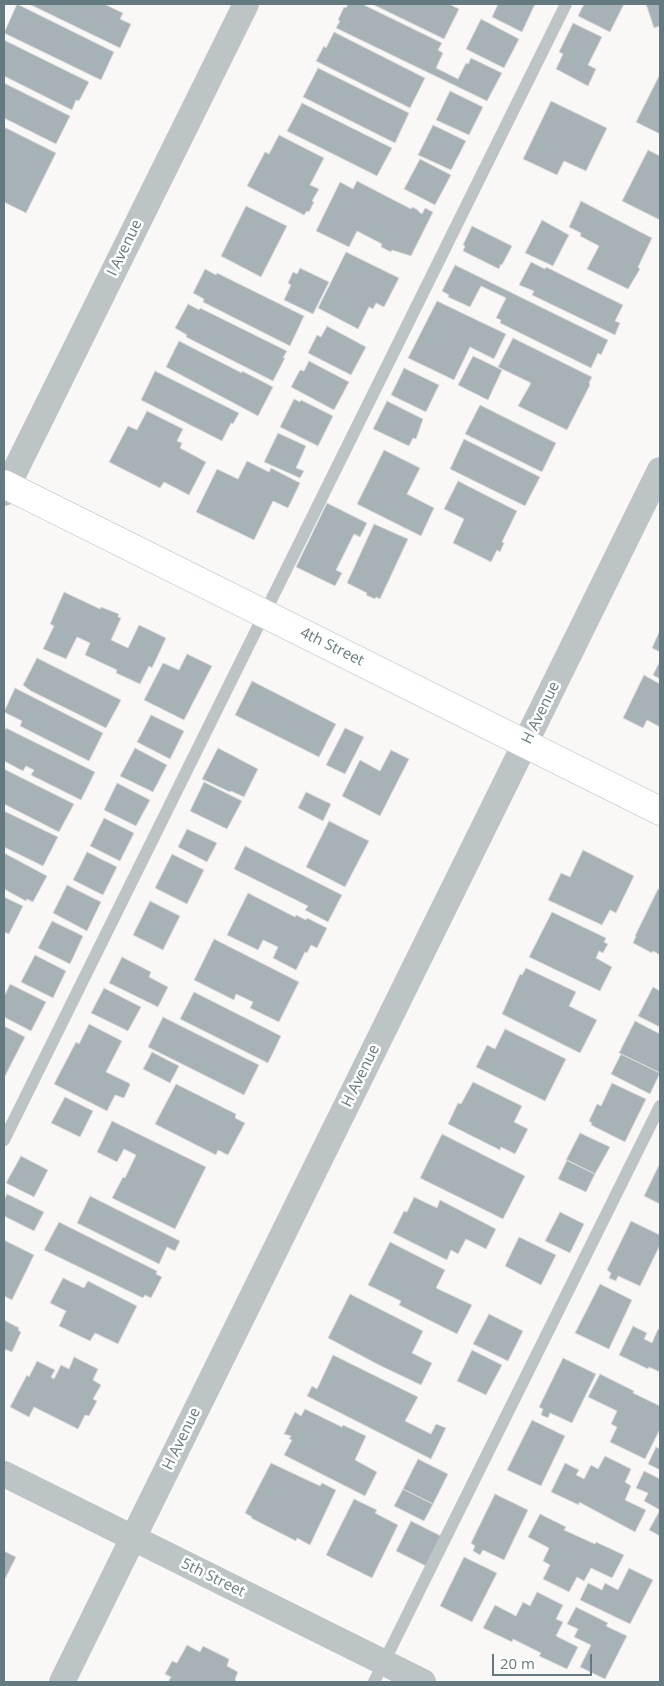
<!DOCTYPE html>
<style>
body{margin:0}
#map{position:relative;width:664px;height:1686px;overflow:hidden;background:#f9f8f6;font-family:"Open Sans",sans-serif}
canvas{display:block}
.frame{position:absolute;inset:0;border:5px solid #647a81;pointer-events:none}
.scale{position:absolute;left:492px;top:1654px;width:100px;height:22px;box-sizing:border-box;border:2px solid #647a81;border-top:0;padding-left:6px;font-size:15px;line-height:18px;white-space:nowrap;color:#647a81;-webkit-text-stroke:4px #fff;paint-order:stroke}
</style>
<div id="map">
<canvas width="664" height="1686"></canvas>
<div class="frame"></div>
<div class="scale">20 m</div>
</div>
<script>
const ctx = document.querySelector('canvas').getContext('2d');
ctx.lineJoin = 'round';
function fill(path, color) { ctx.fillStyle = color; ctx.fill(path, 'evenodd'); }
const poly = rows => new Path2D(rows.map(r => 'M' + r).join(''));
function strokePath(path, color, width, dash) { ctx.strokeStyle = color; ctx.lineWidth = width; ctx.lineCap = dash ? 'butt' : 'round'; ctx.setLineDash(dash || []); ctx.stroke(path); }
function label(font, color, halo, rows, align = 'center') {
  ctx.font = font + ' "Open Sans",sans-serif'; ctx.lineWidth = 5; ctx.setLineDash([]); ctx.textBaseline = 'middle'; ctx.strokeStyle = halo; ctx.fillStyle = color; for (const [text, x, y, turn = 0] of rows) {
    ctx.save(); ctx.translate(x, y); ctx.rotate((+turn || 0) * Math.PI / 180); ctx.textAlign = isNaN(turn) ? turn : align; if (halo) ctx.strokeText(text, 0, 0); ctx.fillText(text, 0, 0); ctx.restore();
  }
}
const building = poly([
 [17,4,114,52,101,80,4,33,17,4],
 [29,4,104,4,123,13,120,19,131,24,120,48,29,4],
 [348,4,362,4,442,43,438,50,443,53,436,68,458,79,466,63,468,64,471,58,502,73,487,101,336,28,340,21,338,20,344,7,346,8,348,4],
 [372,4,449,4,459,9,444,39,372,4],
 [498,4,535,4,522,32,492,17,498,4],
 [584,4,624,4,610,32,578,16,584,4],
 [646,4,660,4,660,26,654,28,646,4],
 [481,19,519,39,504,68,466,49,481,19],
 [573,23,602,37,588,65,596,69,588,86,556,69,563,54,559,52,573,23],
 [334,32,425,78,410,108,316,61,324,46,326,48,334,32],
 [4,40,89,82,79,101,76,100,72,110,4,76,4,40],
 [318,68,409,113,395,143,303,97,318,68],
 [660,74,660,134,636,122,660,74],
 [4,83,70,116,56,144,4,118,4,83],
 [450,91,483,107,469,135,436,120,450,91],
 [551,101,607,128,586,171,564,161,557,175,523,159,551,101],
 [302,103,392,148,377,176,287,131,302,103],
 [433,125,466,141,451,170,418,155,433,125],
 [4,127,56,153,26,213,4,202,4,127],
 [279,135,324,158,310,185,319,189,312,201,314,202,309,212,307,211,304,215,247,186,265,152,269,154,279,135],
 [648,150,660,156,660,220,622,201,648,150],
 [420,159,451,175,435,205,404,189,420,159],
 [357,181,411,209,412,207,418,210,418,211,422,214,425,208,433,212,411,256,392,250,391,252,381,247,382,244,357,231,349,247,316,231,340,182,353,189,357,181],
 [581,201,652,238,638,267,640,269,628,289,587,269,599,246,580,236,581,233,569,227,581,201],
 [246,206,287,226,261,277,221,256,246,206],
 [542,220,569,235,553,266,525,253,542,220],
 [472,226,512,246,502,265,501,264,499,269,463,251,465,246,463,245,472,226],
 [346,252,399,278,384,307,376,303,373,309,369,307,358,329,318,308,346,252],
 [531,262,545,269,546,267,623,305,615,321,620,323,615,335,532,295,534,291,519,285,531,262],
 [455,265,608,340,601,355,598,353,591,368,500,323,501,320,496,318,506,298,481,286,470,307,448,297,449,295,442,291,455,265],
 [300,268,329,282,313,314,284,300,291,285,288,283,293,272,297,274,300,268],
 [205,269,216,275,217,273,304,316,290,346,203,302,204,299,193,293,205,269],
 [437,301,506,334,494,359,470,347,454,380,408,358,437,301],
 [188,304,199,310,200,308,287,351,283,358,285,358,273,381,186,337,187,335,175,328,188,304],
 [327,326,366,347,351,375,308,353,317,335,321,337,327,326],
 [513,338,592,377,589,383,590,385,567,430,518,406,531,383,498,367,513,338],
 [179,341,242,373,242,371,273,387,258,416,166,367,179,341],
 [473,356,502,370,488,400,458,385,473,356],
 [309,361,349,382,334,410,291,387,300,370,304,371,309,361],
 [404,368,439,385,426,412,391,395,404,368],
 [155,371,239,413,233,424,231,423,222,441,141,400,155,371],
 [294,399,300,402,301,400,333,416,318,446,280,427,294,399],
 [387,401,423,419,416,439,413,438,409,446,373,429,387,401],
 [480,405,556,443,542,472,465,434,480,405],
 [147,411,183,429,177,441,182,443,180,448,206,462,189,495,164,482,160,488,109,462,128,426,137,430,147,411],
 [278,433,306,446,296,468,304,471,300,478,264,462,278,433],
 [464,439,540,477,525,506,450,469,464,439],
 [384,450,420,468,407,494,434,508,421,536,357,504,384,450],
 [247,461,269,472,271,468,300,483,288,508,273,501,254,540,196,512,217,469,238,479,247,461],
 [458,481,517,511,502,542,504,543,500,552,497,550,491,562,453,543,464,519,444,509,458,481],
 [327,503,367,523,360,537,354,534,336,570,342,573,335,586,296,567,327,503],
 [374,524,408,539,380,599,376,597,375,599,366,595,367,593,347,583,374,524],
 [64,592,100,609,101,607,119,614,118,617,121,618,111,640,128,648,139,625,166,638,152,668,149,666,140,684,116,673,117,670,85,655,90,643,77,637,66,659,43,649,54,626,50,624,64,592],
 [660,630,660,652,652,648,660,630],
 [187,654,212,666,184,720,144,700,163,663,179,670,187,654],
 [37,658,121,700,106,728,31,691,23,685,37,658],
 [660,661,660,679,653,675,660,661],
 [644,675,660,684,660,727,647,720,643,728,623,718,644,675],
 [252,681,336,724,319,757,235,715,252,681],
 [15,688,103,733,89,761,20,726,22,721,4,712,15,688],
 [151,715,184,731,170,759,137,742,151,715],
 [6,728,95,772,81,800,31,775,34,770,26,766,23,771,4,761,4,732,6,728],
 [345,728,364,737,345,774,326,765,345,728],
 [135,748,167,765,153,792,120,776,135,748],
 [218,748,258,769,244,797,231,791,230,792,202,779,218,748],
 [391,750,409,759,380,816,342,796,360,760,380,771,391,750],
 [4,769,74,804,59,832,4,804,4,769],
 [204,782,242,801,227,829,190,811,204,782],
 [117,783,150,800,136,826,104,810,117,783],
 [306,792,331,804,323,821,298,808,306,792],
 [4,811,58,837,43,866,4,847,4,811],
 [104,818,134,833,120,861,90,846,104,818],
 [329,821,369,841,345,887,306,867,329,821],
 [187,829,217,843,207,862,178,847,187,829],
 [245,846,342,895,328,922,305,910,308,906,234,869,245,846],
 [583,850,634,876,616,913,610,910,602,925,548,900,561,873,570,877,583,850],
 [87,852,117,867,103,895,73,880,87,852],
 [4,853,47,876,33,902,27,899,26,901,4,889,4,853],
 [172,854,204,870,187,904,155,888,172,854],
 [67,885,101,902,87,931,53,913,67,885],
 [658,889,660,890,660,955,653,951,652,953,633,943,636,936,635,936,658,889],
 [248,893,295,917,296,915,306,920,307,918,327,928,317,948,311,945,307,953,305,952,296,970,273,958,278,947,263,940,258,950,227,935,248,893],
 [4,897,23,906,9,934,4,932,4,897],
 [150,901,180,916,163,950,133,935,150,901],
 [552,912,606,938,604,942,608,944,603,953,599,951,596,958,612,967,600,991,529,957,552,912],
 [52,921,83,936,70,964,38,948,52,921],
 [214,939,299,982,279,1022,250,1008,253,1002,236,994,234,1000,194,980,214,939],
 [35,955,66,971,53,998,21,982,35,955],
 [122,957,151,972,149,977,168,987,158,1007,109,983,122,957],
 [526,968,576,992,569,1006,597,1020,580,1053,502,1014,520,974,522,975,526,968],
 [10,984,46,1002,31,1031,4,1017,4,997,10,984],
 [653,987,660,991,660,1027,638,1016,653,987],
 [104,988,141,1007,128,1031,91,1013,104,988],
 [194,992,281,1036,268,1063,180,1019,194,992],
 [163,1017,259,1065,244,1095,148,1047,163,1017],
 [635,1021,660,1034,660,1073,619,1053,635,1021],
 [89,1024,122,1041,106,1072,129,1083,130,1085,124,1098,115,1095,107,1111,54,1084,76,1042,79,1044,89,1024],
 [4,1026,25,1037,4,1078,4,1026],
 [505,1029,566,1059,545,1101,476,1067,487,1045,495,1049,505,1029],
 [152,1052,179,1066,170,1083,143,1069,152,1052],
 [621,1054,660,1073,650,1094,611,1074,621,1054],
 [473,1082,522,1106,514,1122,528,1129,515,1154,501,1147,500,1150,448,1124,458,1103,461,1104,473,1082],
 [612,1083,646,1099,625,1142,591,1125,592,1123,589,1121,597,1104,601,1106,612,1083],
 [176,1084,236,1114,235,1118,245,1123,228,1155,218,1150,216,1155,155,1124,176,1084],
 [65,1097,93,1111,80,1137,51,1123,65,1097],
 [112,1121,206,1167,175,1229,112,1198,123,1177,125,1178,136,1155,124,1149,117,1162,97,1152,112,1121],
 [580,1133,610,1147,595,1174,566,1160,580,1133],
 [442,1134,525,1176,503,1219,420,1178,442,1134],
 [21,1156,48,1170,34,1197,6,1183,21,1156],
 [567,1160,595,1174,586,1192,558,1179,567,1160],
 [660,1163,660,1204,644,1196,660,1163],
 [7,1194,44,1212,34,1231,4,1216,4,1201,7,1194],
 [90,1196,180,1241,175,1251,167,1247,159,1264,77,1223,90,1196],
 [414,1197,437,1208,440,1200,496,1229,486,1249,466,1239,458,1254,451,1250,447,1260,393,1233,404,1211,407,1212,414,1197],
 [560,1212,584,1224,570,1253,545,1241,560,1212],
 [631,1221,660,1235,660,1245,640,1286,618,1276,616,1281,609,1278,611,1273,607,1270,631,1221],
 [59,1222,157,1271,156,1274,162,1277,151,1298,145,1295,143,1298,44,1250,59,1222],
 [519,1237,556,1255,541,1285,505,1266,519,1237],
 [4,1240,34,1255,12,1300,4,1296,4,1240],
 [390,1242,445,1270,436,1288,472,1305,457,1334,399,1305,401,1301,368,1285,390,1242],
 [63,1278,84,1288,88,1281,137,1306,118,1344,95,1333,90,1341,59,1326,66,1311,50,1303,63,1278],
 [600,1284,632,1300,609,1349,575,1333,600,1284],
 [350,1294,423,1331,412,1353,432,1363,421,1385,379,1365,328,1338,350,1294],
 [489,1314,523,1331,508,1361,473,1344,489,1314],
 [4,1320,19,1328,18,1330,21,1332,12,1352,4,1349,4,1320],
 [633,1326,647,1333,644,1339,652,1343,658,1329,660,1330,660,1372,649,1367,648,1369,619,1355,633,1326],
 [472,1350,502,1365,486,1395,457,1381,472,1350],
 [333,1355,418,1397,405,1421,431,1434,436,1424,446,1428,431,1459,307,1396,312,1386,317,1389,333,1355],
 [74,1357,98,1369,93,1380,101,1385,93,1399,97,1401,89,1416,85,1415,78,1429,34,1407,29,1417,10,1407,27,1375,29,1377,37,1361,55,1370,51,1377,54,1379,61,1365,69,1369,74,1357],
 [563,1358,596,1374,572,1423,550,1413,548,1418,541,1415,543,1409,539,1407,563,1358],
 [600,1374,634,1391,633,1393,660,1406,660,1432,659,1431,645,1459,610,1442,617,1427,611,1424,617,1411,588,1397,600,1374],
 [305,1409,342,1427,343,1425,366,1436,355,1460,377,1472,365,1496,284,1455,292,1440,289,1439,291,1436,284,1434,295,1412,301,1416,305,1409],
 [532,1420,565,1436,541,1486,507,1470,532,1420],
 [656,1447,660,1449,660,1470,648,1464,656,1447],
 [605,1456,631,1469,625,1482,631,1486,625,1500,646,1510,635,1532,579,1502,579,1505,551,1492,565,1463,579,1470,576,1475,584,1479,591,1465,598,1469,605,1456],
 [418,1459,448,1474,433,1504,403,1489,418,1459],
 [271,1463,320,1486,322,1483,336,1490,310,1545,297,1538,296,1541,251,1518,252,1517,245,1513,271,1463],
 [644,1471,660,1479,660,1536,649,1530,660,1510,644,1501,648,1493,636,1488,644,1471],
 [403,1489,433,1504,424,1521,394,1506,403,1489],
 [495,1494,528,1510,504,1560,483,1550,480,1555,473,1551,475,1546,471,1543,495,1494],
 [354,1499,377,1510,375,1513,398,1525,372,1578,326,1555,354,1499],
 [540,1514,566,1527,564,1530,595,1544,596,1542,624,1555,612,1578,591,1568,584,1581,577,1577,569,1592,543,1579,550,1565,543,1561,549,1548,528,1537,540,1514],
 [411,1521,441,1536,426,1566,396,1551,411,1521],
 [4,1551,16,1557,4,1581,4,1551],
 [464,1557,497,1573,472,1622,440,1606,464,1557],
 [629,1568,653,1580,630,1624,580,1600,588,1583,602,1590,605,1583,618,1590,629,1568],
 [537,1592,563,1605,556,1619,563,1622,556,1636,578,1647,567,1669,539,1656,541,1653,513,1639,512,1642,483,1628,495,1605,516,1616,523,1602,530,1606,537,1592],
 [576,1607,608,1623,606,1626,627,1636,605,1679,580,1667,591,1645,574,1637,578,1629,567,1624,576,1607],
 [187,1645,200,1652,203,1646,229,1659,227,1666,238,1672,235,1679,236,1680,235,1682,168,1682,171,1677,165,1674,172,1661,177,1663,187,1645]
]);
fill(building, '#a6b2b5');
strokePath(building, '#dadad8', 1);
const primary = poly([
 [4,484,660,811]
]);
strokePath(primary, '#b1b8bb', 29);
strokePath(poly([
 [4,1140,566,4],
 [374,1682,660,1106]
]), '#bdc4c6', 12);
strokePath(poly([
 [4,493,246,4],
 [4,1474,423,1682],
 [62,1682,660,470]
]), '#bdc4c6', 26);
strokePath(primary, '#fff', 28);
label('15px', '#647a81', '#fff', [
 ["I Avenue",125,248,-64],
 ["4th Street",332,647,26],
 ["H Avenue",541,713,-64],
 ["H Avenue",361,1076,-64],
 ["H Avenue",182,1439,-64],
 ["5th Street",213,1578,26]
]);
</script>
